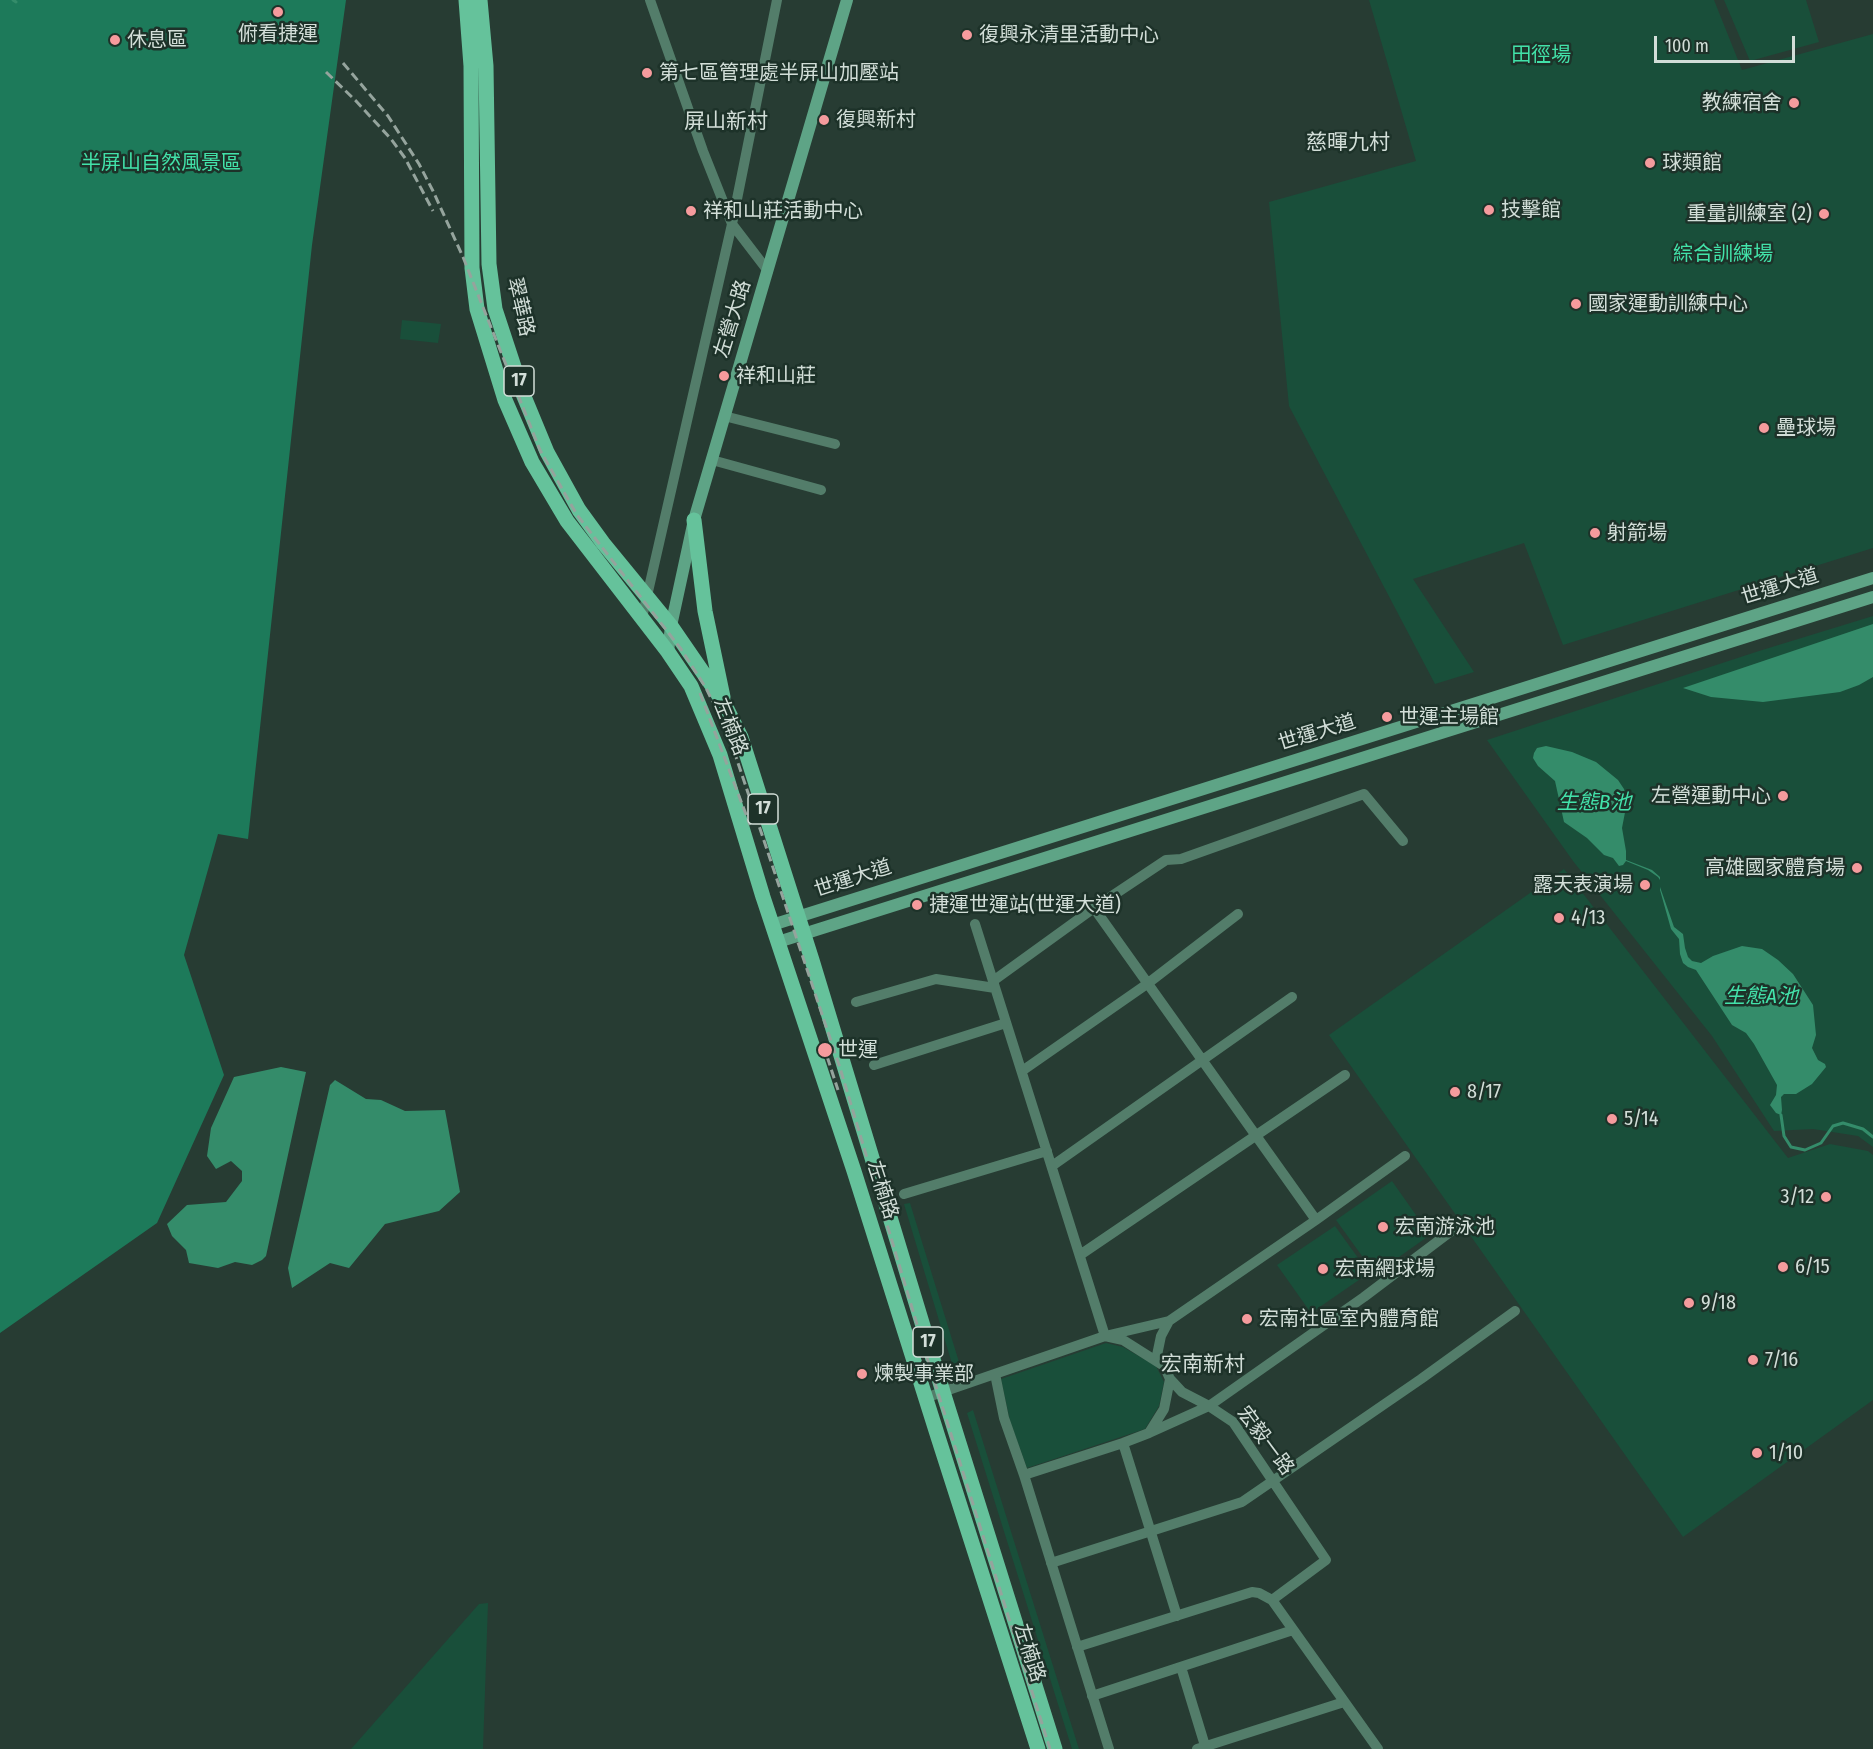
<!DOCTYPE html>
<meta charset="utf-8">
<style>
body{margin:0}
#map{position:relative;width:1873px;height:1749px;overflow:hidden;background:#273c33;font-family:"Fira Sans Condensed",sans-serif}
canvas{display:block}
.scale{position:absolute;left:1654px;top:36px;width:141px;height:27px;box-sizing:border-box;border:3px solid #d2ded8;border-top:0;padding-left:8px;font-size:18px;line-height:21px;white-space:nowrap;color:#d2ded8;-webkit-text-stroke:4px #1d3229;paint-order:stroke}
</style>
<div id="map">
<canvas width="1873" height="1749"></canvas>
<div class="scale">100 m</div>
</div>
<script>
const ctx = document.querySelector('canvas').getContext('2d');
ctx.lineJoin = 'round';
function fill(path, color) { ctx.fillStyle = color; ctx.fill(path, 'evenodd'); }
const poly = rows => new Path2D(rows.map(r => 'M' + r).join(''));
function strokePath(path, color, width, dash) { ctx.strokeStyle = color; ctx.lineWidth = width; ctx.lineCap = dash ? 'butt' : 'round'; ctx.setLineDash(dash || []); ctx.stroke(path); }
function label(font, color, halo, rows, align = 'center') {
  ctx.font = font + ' "Fira Sans Condensed","Noto Sans TC",sans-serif'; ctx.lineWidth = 5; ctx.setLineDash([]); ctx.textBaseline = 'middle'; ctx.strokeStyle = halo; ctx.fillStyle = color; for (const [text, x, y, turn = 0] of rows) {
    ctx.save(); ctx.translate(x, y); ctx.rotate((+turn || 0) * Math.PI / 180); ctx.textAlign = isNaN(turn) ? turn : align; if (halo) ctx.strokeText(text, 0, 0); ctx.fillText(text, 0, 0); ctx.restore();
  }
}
fill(poly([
 [1369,0,1714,0,1742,70,1873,34,1873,548,1563,645,1524,543,1413,579,1474,672,1435,684,1289,406,1269,202,1416,161],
 [1724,0,1806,0,1819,42,1750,61],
 [402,320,441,324,438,343,400,339],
 [1873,616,1873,1147,1858,1136,1813,1129,1774,1131,1712,1036,1573,861,1487,740,1759,651],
 [1564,869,1788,1158,1830,1144,1868,1151,1873,1155,1873,1400,1683,1537,1329,1035],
 [1392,1181,1430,1235,1375,1274,1336,1220],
 [910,1203,963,1375,956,1377,904,1204],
 [1335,1226,1369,1273,1311,1313,1277,1265],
 [1106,1343,1123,1347,1156,1366,1164,1382,1159,1406,1145,1429,1027,1468,1010,1421,1001,1379],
 [973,1410,1079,1749,1072,1749,967,1413],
 [488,1603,483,1749,351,1749,479,1604]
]), '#194f3a');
fill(poly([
 [0,0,346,0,312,245,248,839,218,834,184,955,224,1075,157,1223,0,1333]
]), '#1d7a5a');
fill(poly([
 [1873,624,1873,677,1859,685,1840,692,1763,702,1711,697,1683,688],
 [1546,746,1572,752,1596,762,1618,780,1624,789,1627,802,1622,828,1626,851,1626,860,1652,870,1660,877,1660,887,1674,927,1683,934,1685,948,1688,957,1692,961,1701,963,1713,956,1742,946,1762,949,1778,960,1793,974,1804,991,1813,1005,1816,1035,1812,1048,1818,1060,1825,1064,1826,1067,1812,1084,1796,1094,1784,1094,1781,1097,1782,1110,1781,1115,1776,1113,1770,1105,1776,1095,1777,1085,1754,1044,1746,1033,1732,1025,1696,970,1688,967,1683,963,1680,954,1679,939,1671,929,1660,890,1660,880,1658,877,1648,870,1626,861,1623,865,1619,866,1613,858,1604,855,1587,838,1564,822,1555,781,1538,766,1533,758,1534,753,1537,748],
 [281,1067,306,1072,266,1256,262,1260,252,1265,235,1262,218,1268,189,1263,186,1250,172,1236,167,1224,187,1205,226,1202,242,1181,242,1171,231,1161,216,1169,207,1156,211,1128,234,1077],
 [335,1080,366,1099,381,1100,405,1111,445,1110,460,1192,439,1211,385,1224,349,1268,330,1263,292,1288,288,1268,330,1085]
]), '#348c6a');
strokePath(poly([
 [13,0,16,2],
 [1781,1115,1784,1136,1791,1147,1805,1150,1821,1143,1833,1126,1843,1123,1863,1129,1873,1137]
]), '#348c6a', 3);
strokePath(poly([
 [650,0,703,151,732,224,768,271],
 [724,416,835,444],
 [712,460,821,490],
 [642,618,732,224,777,0],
 [1094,908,1316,1220],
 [975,924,1105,1336,1169,1321],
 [993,981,1094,908,1166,860,1181,859,1364,794,1403,841],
 [856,1002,936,979,995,988],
 [874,1065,1006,1023],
 [1022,1071,1147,984,1238,914],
 [1052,1166,1292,997],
 [904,1194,1047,1151],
 [1080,1255,1345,1075],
 [1156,1360,1161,1336,1169,1321,1316,1220,1405,1156],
 [995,1374,1004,1418,1024,1475,1109,1749],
 [925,1398,1105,1336,1123,1340,1164,1366,1170,1379,1182,1392,1209,1406,1233,1422,1326,1560,1272,1600,1378,1749],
 [1149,1433,1164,1409,1170,1379],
 [1123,1443,1177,1616],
 [1024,1475,1123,1443,1149,1433,1209,1406,1364,1297,1454,1229],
 [1051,1563,1242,1502,1421,1379,1515,1311],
 [1077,1647,1252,1592,1259,1593,1272,1600],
 [1181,1667,1206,1749],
 [1092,1696,1293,1630],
 [1197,1749,1344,1702]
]), '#537d6a', 10);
strokePath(poly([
 [668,652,671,626,694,520,847,0],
 [772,925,1873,578],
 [778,942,1873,597]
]), '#5ea486', 12);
strokePath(poly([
 [466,0,471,66,472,268,477,309,505,400,532,462,567,521,668,652,691,686,720,755,763,897,854,1171,938,1437,1038,1749],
 [480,0,486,66,489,264,495,309,523,394,547,452,579,510,603,543,671,626,724,703,741,737,812,960,943,1392,1055,1749],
 [694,520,705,611,723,697]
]), '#65c29b', 15);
strokePath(poly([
 [343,63,388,116,419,164,433,191,463,257,540,450,577,515,681,649,706,688,729,736,840,1068,928,1361,1050,1749],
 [326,72,356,101,391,139,405,158,433,211],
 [700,693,750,825],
 [823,1044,838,1090]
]), '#95a49d', 3, [9, 4.5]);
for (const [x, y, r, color] of [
 [278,12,6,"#f59b9d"],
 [967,35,6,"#f59b9d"],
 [115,40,6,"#f59b9d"],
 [647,73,6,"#f59b9d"],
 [1794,103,6,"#f59b9d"],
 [824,120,6,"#f59b9d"],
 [1650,163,6,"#f59b9d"],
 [1489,210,6,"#f59b9d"],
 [691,211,6,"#f59b9d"],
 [1824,214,6,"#f59b9d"],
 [1576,304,6,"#f59b9d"],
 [724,376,6,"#f59b9d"],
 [1764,428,6,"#f59b9d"],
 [1595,533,6,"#f59b9d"],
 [1387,717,6,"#f59b9d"],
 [1783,796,6,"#f59b9d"],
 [1857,868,6,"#f59b9d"],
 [1645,885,6,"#f59b9d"],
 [917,905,6,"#f59b9d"],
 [1559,918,6,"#f59b9d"],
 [825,1050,8,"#f59b9d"],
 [1455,1092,6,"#f59b9d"],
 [1612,1119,6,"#f59b9d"],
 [1826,1197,6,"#f59b9d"],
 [1383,1227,6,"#f59b9d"],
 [1783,1267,6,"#f59b9d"],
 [1323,1269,6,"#f59b9d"],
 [1689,1303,6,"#f59b9d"],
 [1247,1319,6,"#f59b9d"],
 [1753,1360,6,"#f59b9d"],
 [862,1374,6,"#f59b9d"],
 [1757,1453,6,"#f59b9d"]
]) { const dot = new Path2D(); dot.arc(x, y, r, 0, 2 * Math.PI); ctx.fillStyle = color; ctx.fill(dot); strokePath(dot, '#1d3229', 2); }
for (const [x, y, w] of [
 [519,381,30],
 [763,809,30],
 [928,1342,30]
]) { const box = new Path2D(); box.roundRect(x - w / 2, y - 15, w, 30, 4.5); ctx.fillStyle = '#1d3229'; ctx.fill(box); strokePath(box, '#d2ded8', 1.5); }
label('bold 18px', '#d2ded8', null, [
 ["17",519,381],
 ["17",763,809],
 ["17",928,1342]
]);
label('20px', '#d2ded8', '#1d3229', [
 ["俯看捷運",278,34,"center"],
 ["復興永清里活動中心",979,35],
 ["休息區",127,40],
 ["第七區管理處半屏山加壓站",659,73],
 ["教練宿舍",1782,103,"right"],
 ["復興新村",836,120],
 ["球類館",1662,163],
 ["技擊館",1501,210],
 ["祥和山莊活動中心",703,211],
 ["重量訓練室 (2)",1812,214,"right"],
 ["國家運動訓練中心",1588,304],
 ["祥和山莊",736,376],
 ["壘球場",1776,428],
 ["射箭場",1607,533],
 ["世運主場館",1399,717],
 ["左營運動中心",1771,796,"right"],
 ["高雄國家體育場",1845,868,"right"],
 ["露天表演場",1633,885,"right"],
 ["捷運世運站(世運大道)",929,905],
 ["4/13",1571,918],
 ["世運",838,1050],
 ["8/17",1467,1092],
 ["5/14",1624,1119],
 ["3/12",1814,1197,"right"],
 ["宏南游泳池",1395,1227],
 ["6/15",1795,1267],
 ["宏南網球場",1335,1269],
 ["9/18",1701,1303],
 ["宏南社區室內體育館",1259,1319],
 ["7/16",1765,1360],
 ["煉製事業部",874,1374],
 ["1/10",1769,1453]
], 'left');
label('20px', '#42e2a9', '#1d3229', [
 ["田徑場",1541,55],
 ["半屏山自然風景區",161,163],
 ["綜合訓練場",1723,254]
]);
label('20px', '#d2ded8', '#1d3229', [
 ["翠華路",520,307,77],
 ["左營大路",733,319,-73],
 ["世運大道",1780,587,-17],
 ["左楠路",730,727,68],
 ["世運大道",1317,733,-17],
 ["世運大道",853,879,-18],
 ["左楠路",882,1190,72],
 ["宏毅一路",1265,1441,53],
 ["左楠路",1029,1653,72]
]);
label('21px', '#d2ded8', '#1d3229', [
 ["屏山新村",726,122],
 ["慈暉九村",1348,143],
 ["宏南新村",1203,1365]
]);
label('italic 21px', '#43e2aa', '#1d3229', [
 ["生態B池",1594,803],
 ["生態A池",1761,997]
]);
</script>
